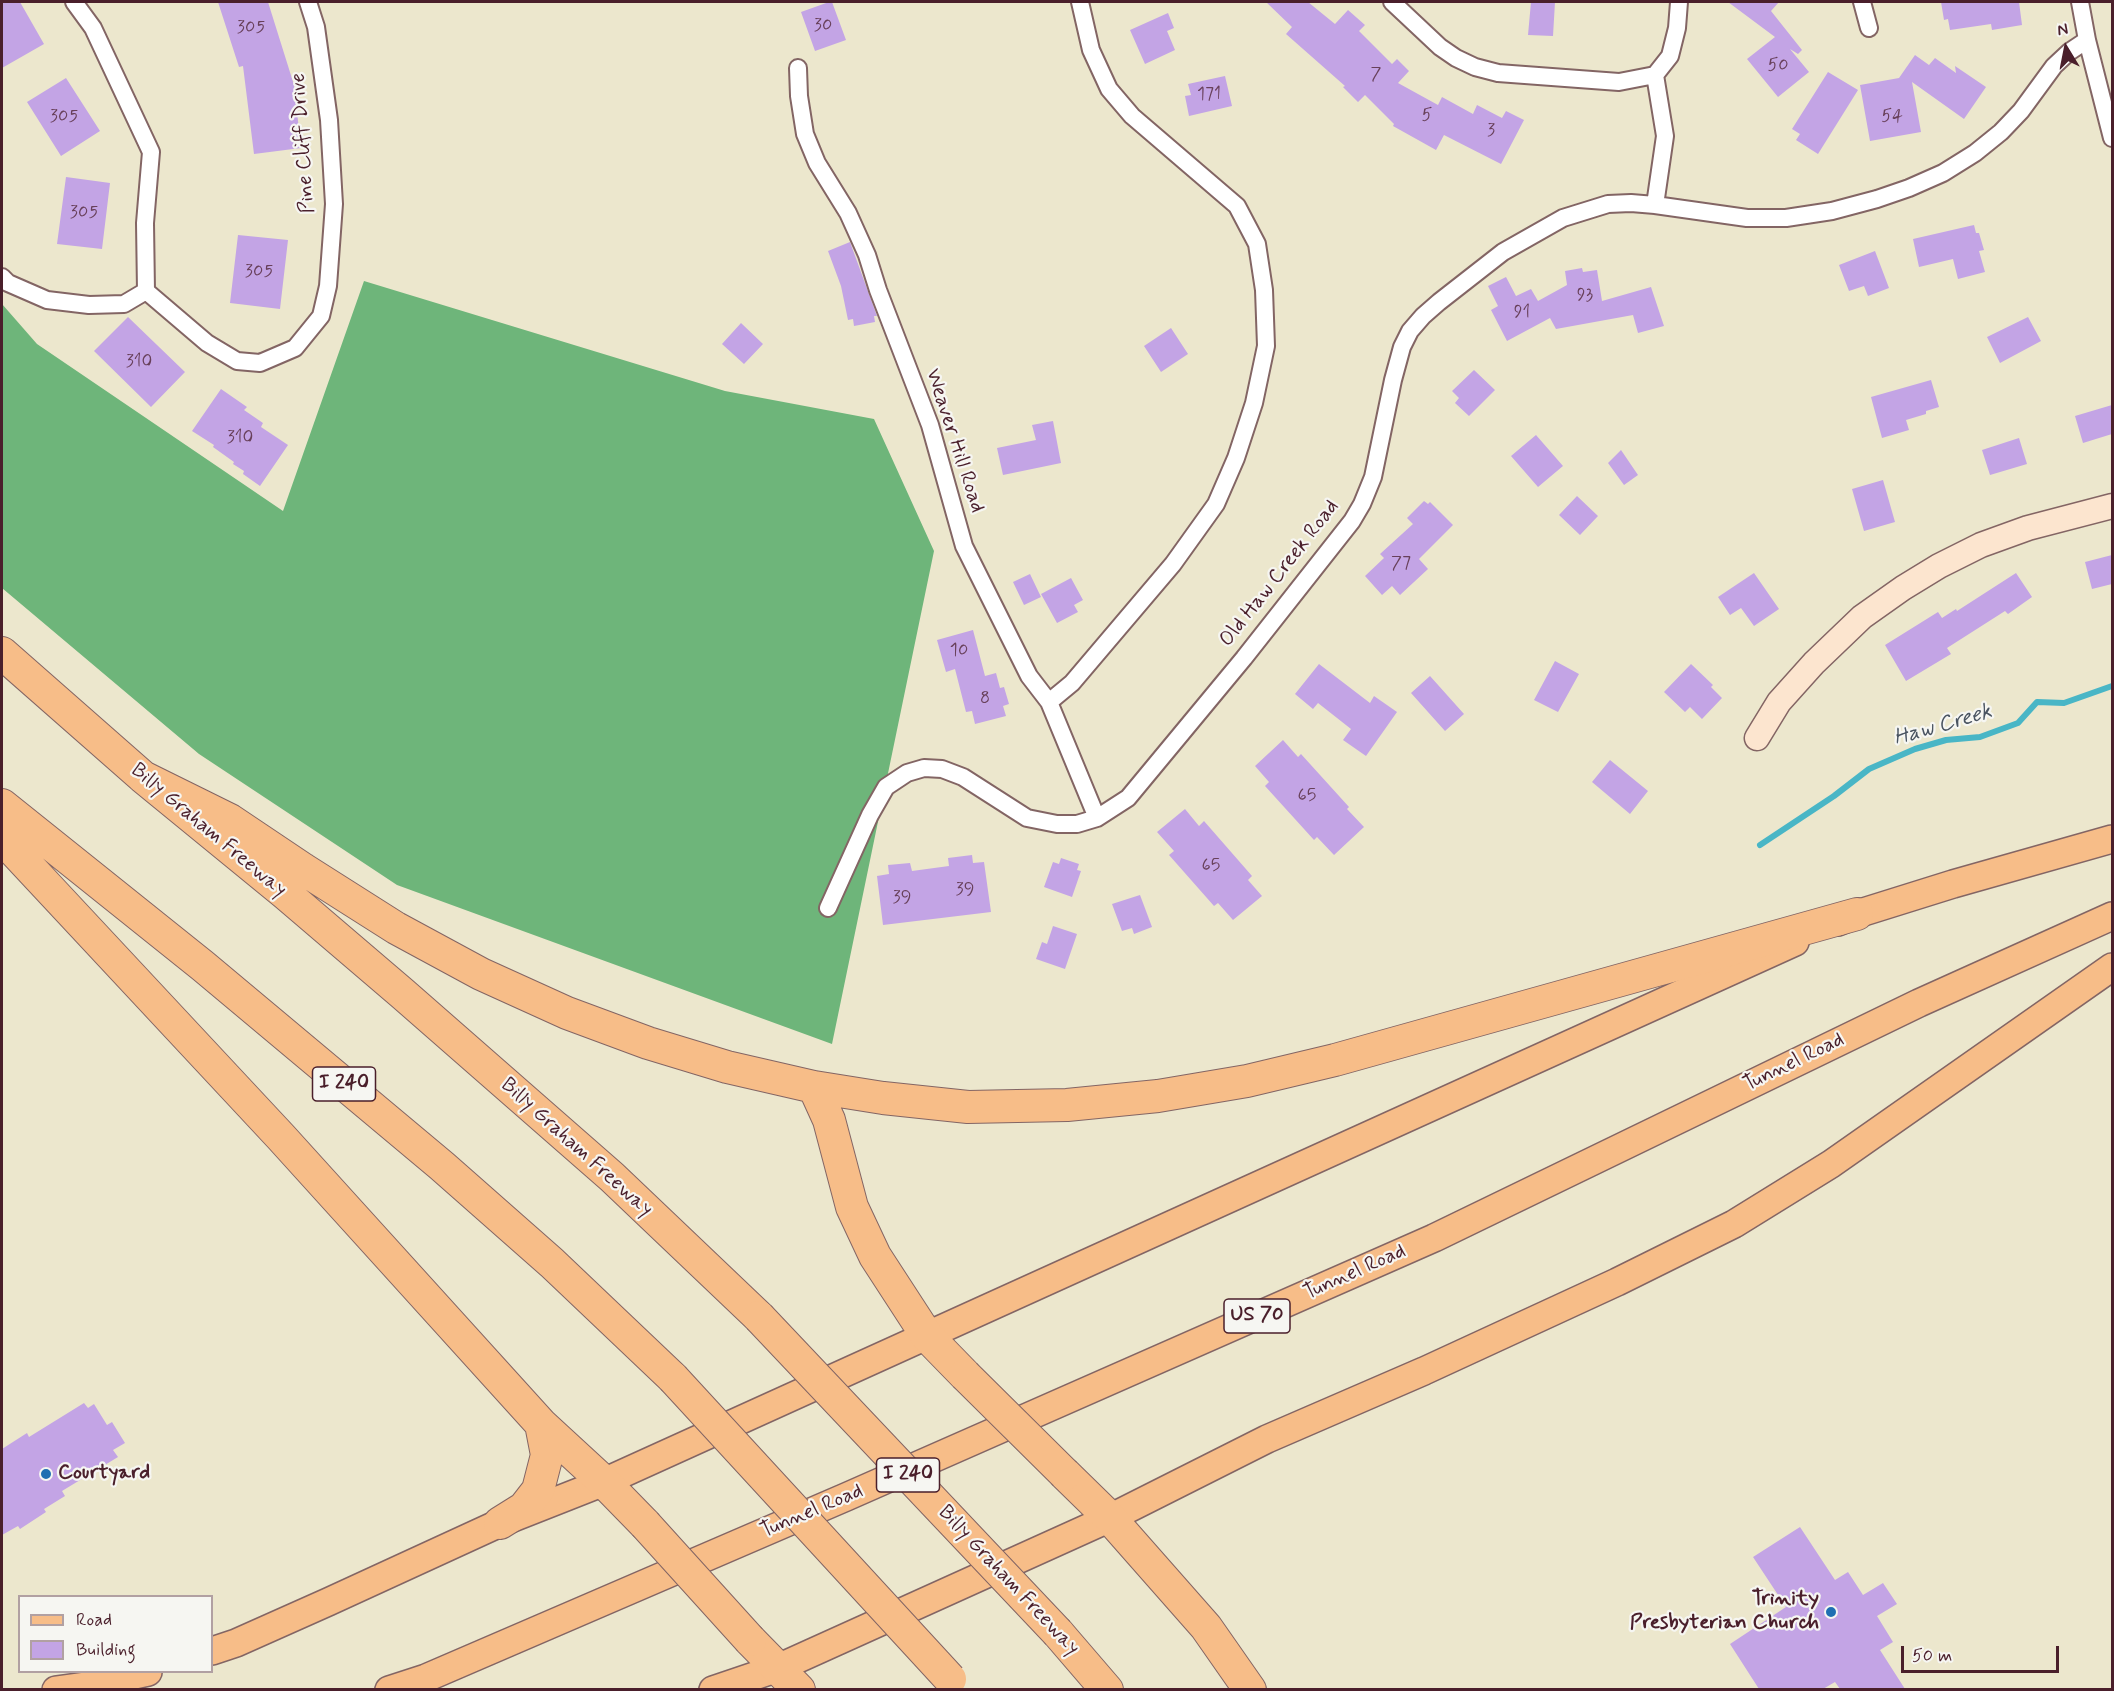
<!DOCTYPE html>
<style>
body{margin:0}
#map{position:relative;width:2114px;height:1691px;overflow:hidden;background:#ece7cd;font-family:Mynerve,sans-serif}
canvas{display:block}
.frame{position:absolute;inset:0;border:3px solid #4a1f2b;pointer-events:none}
.legend{position:absolute;left:18px;top:1595px;width:195px;height:78px;box-sizing:border-box;background:#f6f6f2;border:2px solid #b1a0a2;margin:0;padding:8px 10px;list-style:none;font-size:18px;color:#4a1f2b}
.legend li{display:flex;align-items:center;gap:12px;height:30px}
.legend b{width:30px;border:2px solid #b1a0a2}
.north{position:absolute;left:2036px;top:18px;width:60px;height:60px;-webkit-text-stroke:4px #f6f6f2;paint-order:stroke;rotate:350deg;font-size:16px;font-weight:700;line-height:24px;text-align:center;color:#4a1f2b}
.north::after{content:'';display:block;margin:auto;width:21px;height:27px;background:#4a1f2b;clip-path:polygon(50% 0,100% 100%,50% 72%,0 100%)}
.scale{position:absolute;left:1901px;top:1646px;width:158px;height:27px;box-sizing:border-box;border:3px solid #4a1f2b;border-top:0;padding-left:8px;font-size:18px;line-height:21px;white-space:nowrap;color:#4a1f2b;-webkit-text-stroke:4px #f6f6f2;paint-order:stroke}
</style>
<div id="map">
<canvas width="2114" height="1691"></canvas>
<div class="frame"></div>
<ul class="legend">
<li><b style="height:8px;background:#f7bd88"></b>Road</li>
<li><b style="height:16px;background:#c3a4e5"></b>Building</li>
</ul>
<div class="north">N</div>
<div class="scale">50 m</div>
</div>
<script>
const ctx = document.querySelector('canvas').getContext('2d');
ctx.lineJoin = 'round';
function fill(path, color) { ctx.fillStyle = color; ctx.fill(path, 'evenodd'); }
const poly = rows => new Path2D(rows.map(r => 'M' + r).join(''));
function strokePath(path, color, width, dash) { ctx.strokeStyle = color; ctx.lineWidth = width; ctx.lineCap = dash ? 'butt' : 'round'; ctx.setLineDash(dash || []); ctx.stroke(path); }
function label(font, color, halo, rows, align = 'center') {
  ctx.font = font + ' Mynerve,sans-serif'; ctx.lineWidth = 4.5; ctx.setLineDash([]); ctx.textBaseline = 'middle'; ctx.strokeStyle = halo; ctx.fillStyle = color; for (const [text, x, y, turn = 0] of rows) {
    ctx.save(); ctx.translate(x, y); ctx.rotate((+turn || 0) * Math.PI / 180); ctx.textAlign = isNaN(turn) ? turn : align; if (halo) ctx.strokeText(text, 0, 0); ctx.fillText(text, 0, 0); ctx.restore();
  }
}
fill(poly([
 [364,281,725,391,874,419,934,551,832,1044,397,885,199,754,2,588,2,304,37,344,283,511]
]), '#6eb57a');
strokePath(poly([
 [1760,845,1834,796,1869,769,1915,749,1946,740,1980,737,2018,723,2037,702,2064,703,2112,686]
]), '#49b6c6', 6);
fill(poly([
 [2,2,20,2,44,44,2,68],
 [218,2,268,2,294,85,301,148,254,154,243,66,239,67],
 [829,2,832,2,846,40,815,51,801,12],
 [1266,2,1308,2,1335,24,1348,10,1365,25,1359,31,1392,64,1397,59,1409,71,1398,83,1438,105,1442,97,1473,114,1477,105,1502,118,1506,111,1524,120,1501,164,1444,135,1436,150,1393,126,1394,124,1365,95,1358,102,1343,87,1345,86,1286,34,1292,27],
 [1531,2,1555,2,1553,36,1528,35],
 [1728,2,1779,2,1771,11,1802,50,1798,54,1790,49,1809,72,1778,97,1747,59,1775,37],
 [1941,2,2019,2,2022,25,1992,30,1991,24,1950,30,1948,19,1944,20],
 [1168,13,1174,28,1167,31,1175,50,1145,64,1130,30],
 [1915,55,1929,65,1935,58,1956,73,1955,66,1986,87,1964,119,1912,82,1921,132,1870,141,1860,85,1899,78],
 [1828,72,1858,90,1818,154,1796,140,1800,134,1792,129],
 [1225,76,1232,106,1189,116,1185,96,1191,95,1188,84],
 [66,78,100,131,61,156,27,102],
 [66,177,110,183,102,249,57,244],
 [1974,225,1976,233,1979,233,1984,250,1979,251,1985,272,1958,279,1953,259,1919,267,1913,239],
 [238,235,288,240,280,309,230,303],
 [850,242,877,316,874,316,875,322,854,326,853,319,848,320,841,286,828,251],
 [1875,251,1889,288,1868,296,1864,286,1849,291,1839,265],
 [1582,268,1583,272,1597,270,1602,301,1651,287,1664,326,1638,333,1633,315,1556,329,1550,318,1507,341,1491,310,1498,306,1488,286,1506,277,1516,296,1531,289,1538,301,1567,285,1565,271],
 [128,317,185,372,151,407,94,351],
 [2028,317,2041,341,2000,363,1987,337],
 [741,323,763,344,744,364,722,344],
 [1171,328,1188,354,1161,372,1144,346],
 [1474,370,1495,390,1469,416,1455,403,1459,398,1452,391],
 [1931,380,1939,407,1926,411,1926,414,1906,420,1909,430,1882,438,1871,397],
 [221,389,247,407,244,410,263,423,261,427,288,445,260,486,243,474,244,471,233,464,234,462,213,447,214,445,192,431],
 [2112,405,2112,434,2083,443,2075,416],
 [1053,421,1061,463,1003,475,997,448,1036,440,1032,425],
 [1536,435,1563,466,1538,487,1511,456],
 [2019,438,2027,464,1990,475,1982,450],
 [1621,450,1638,475,1624,485,1608,463],
 [1883,480,1895,522,1864,531,1852,489],
 [1577,496,1598,516,1580,535,1559,515],
 [1424,501,1428,504,1430,502,1453,525,1419,559,1428,569,1400,595,1392,586,1382,595,1365,576,1384,558,1380,554,1413,524,1407,518],
 [2112,555,2112,584,2092,589,2085,562],
 [1754,573,1779,609,1754,626,1741,608,1730,615,1718,597],
 [2016,573,2032,597,2008,614,2005,611,1947,648,1951,654,1906,681,1885,645,1938,612,1942,618,1956,609,1957,611],
 [1030,574,1041,597,1024,605,1013,582],
 [1071,578,1083,600,1074,605,1078,612,1057,623,1041,594],
 [973,630,985,676,996,673,1000,688,1004,687,1009,704,1003,706,1006,716,975,724,972,711,966,712,955,669,946,672,937,640],
 [1555,661,1579,674,1558,712,1534,700],
 [1319,664,1370,703,1374,696,1397,712,1366,756,1343,740,1351,729,1318,703,1313,709,1295,694],
 [1691,664,1713,685,1711,687,1722,698,1702,719,1690,707,1685,712,1664,692],
 [1430,676,1464,714,1445,731,1411,693],
 [1283,740,1298,757,1301,754,1349,807,1347,809,1364,827,1334,855,1317,837,1314,840,1265,786,1269,782,1255,766],
 [1610,760,1648,791,1630,814,1592,782],
 [1185,809,1199,826,1204,821,1252,876,1248,880,1262,896,1233,920,1218,903,1214,906,1169,855,1174,851,1157,832],
 [972,855,973,863,984,862,991,912,883,925,877,876,889,874,888,865,910,863,912,871,949,866,948,858],
 [1061,858,1079,864,1077,870,1081,871,1072,897,1044,887,1053,862,1059,864],
 [1140,895,1152,927,1134,934,1132,928,1122,931,1112,904],
 [1053,926,1077,934,1065,969,1036,959,1042,942,1047,944],
 [84,1403,88,1408,94,1404,107,1425,112,1422,125,1443,113,1450,118,1457,62,1491,65,1496,44,1509,46,1512,20,1529,18,1526,2,1535,2,1449,27,1433,29,1437],
 [1800,1527,1835,1580,1848,1572,1863,1595,1883,1583,1897,1604,1877,1616,1893,1642,1880,1650,1905,1689,1840,1689,1835,1682,1823,1689,1759,1689,1730,1644,1786,1607,1753,1557]
]), '#c3a4e5');
const street = poly([
 [1392,2,1440,47,1456,58,1475,67,1498,73,1619,82,1655,75],
 [1862,2,1869,28],
 [2080,2,2087,40,2112,138],
 [798,68,799,96,805,134,817,163,848,213,867,255,878,290,930,425,964,546,1029,676,1049,702,1097,818],
 [1655,205,1665,136,1655,75,1670,56,1677,28,1679,2],
 [2,277,8,283,47,300,89,305,124,304,146,291,145,223,151,152,93,28,74,2],
 [146,291,207,343,237,361,260,363,295,348,321,316,328,286,334,204,329,120,316,27,308,2],
 [1049,702,1072,683,1173,564,1216,504,1236,458,1254,403,1266,346,1264,290,1257,244,1237,206,1132,116,1109,89,1091,50,1080,2],
 [828,908,870,815,886,787,907,773,924,768,942,769,963,777,1027,818,1057,824,1077,824,1097,818,1128,798,1244,658,1352,521,1362,504,1373,477,1393,380,1402,347,1410,331,1423,316,1439,302,1503,252,1563,218,1608,204,1631,203,1655,205,1747,218,1786,218,1832,211,1877,199,1909,188,1943,173,1975,153,2001,132,2021,111,2054,66,2069,52,2087,40]
]);
const secondary = poly([
 [1757,738,1779,702,1814,663,1862,617,1903,588,1939,566,1981,545,2028,528,2112,506]
]);
const primary = poly([
 [1838,922,1857,914,1953,884,2112,839],
 [212,1651,236,1643,328,1602,500,1523,604,1482,1795,942],
 [56,1690,85,1686,148,1672],
 [389,1690,426,1678,846,1497,1434,1238,1919,1003,2112,916],
 [713,1690,778,1668,1110,1518,1267,1439,1424,1371,1617,1282,1734,1224,1831,1164,2112,967]
]);
const highway = poly([
 [2,653,143,777,286,894,403,994,612,1177,759,1317],
 [143,777,230,820,303,869,396,928,481,974,567,1013,648,1043,727,1067,814,1087,883,1098,968,1107,1067,1105,1158,1096,1247,1081,1335,1060,1857,914],
 [2,805,203,966,442,1166,552,1263,673,1378],
 [2,838,281,1137,541,1424,604,1482,645,1524],
 [814,1087,829,1120,852,1207,875,1256,927,1336,965,1375],
 [1065,1474,1110,1518,1206,1627,1250,1690],
 [500,1523,524,1508,538,1490,547,1455,541,1424],
 [1058,1633,1107,1690],
 [750,1640,799,1690]
]);
strokePath(street, '#836564', 20);
strokePath(secondary, '#836564', 27);
strokePath(primary, '#836564', 30);
strokePath(highway, '#836564', 34);
strokePath(street, '#fff', 16);
strokePath(secondary, '#fce5cf', 24);
strokePath(primary, '#f7bd88', 27);
strokePath(highway, '#f7bd88', 32);
const highwayBridge = poly([
 [759,1317,1058,1633],
 [965,1375,1065,1474],
 [673,1378,950,1679],
 [645,1524,750,1640]
]);
strokePath(highwayBridge, '#836564', 34, []);
strokePath(highwayBridge, '#f7bd88', 32);
for (const [x, y, r, color] of [
 [46,1474,6,"#1f6fb2"],
 [1831,1612,6,"#1f6fb2"]
]) { const dot = new Path2D(); dot.arc(x, y, r, 0, 2 * Math.PI); ctx.fillStyle = color; ctx.fill(dot); strokePath(dot, '#f6f6f2', 2); }
label('18px', '#68405a', null, [
 ["30",823,26],
 ["305",251,28],
 ["50",1778,66],
 ["7",1376,75],
 ["171",1209,95],
 ["5",1427,116],
 ["305",64,117],
 ["54",1892,117],
 ["3",1491,131],
 ["305",84,213],
 ["305",259,272],
 ["93",1585,296],
 ["91",1522,313],
 ["310",139,362],
 ["310",240,438],
 ["77",1401,564],
 ["10",959,651],
 ["8",985,699],
 ["65",1307,796],
 ["65",1211,866],
 ["39",965,890],
 ["39",902,898]
]);
for (const [x, y, w] of [
 [344,1084,63],
 [1257,1316,66],
 [908,1475,63]
]) { const box = new Path2D(); box.roundRect(x - w / 2, y - 17, w, 34, 4.5); ctx.fillStyle = '#f6f6f2'; ctx.fill(box); strokePath(box, '#4a1f2b', 1.5); }
label('bold 20px', '#4a1f2b', null, [
 ["I 240",344,1084],
 ["US 70",1257,1316],
 ["I 240",908,1475]
]);
label('21px', '#4a1f2b', '#f6f6f2', [
 ["Pine Cliff Drive",304,143,-94],
 ["Weaver Hill Road",954,441,72],
 ["Old Haw Creek Road",1280,574,-52],
 ["Billy Graham Freeway",208,831,40],
 ["Tunnel Road",1794,1063,-26],
 ["Billy Graham Freeway",576,1148,42],
 ["Tunnel Road",1355,1273,-24],
 ["Tunnel Road",812,1512,-23],
 ["Billy Graham Freeway",1008,1581,47]
]);
label('bold 21px', '#4a1f2b', '#f6f6f2', [
 ["Courtyard",58,1474],
 ["Trinity",1819,1600,"right"],
 ["Presbyterian Church",1819,1624,"right"]
], 'left');
label('italic 22px', '#4a5461', '#f6f6f2', [
 ["Haw Creek",1943,726,-16]
]);
</script>
